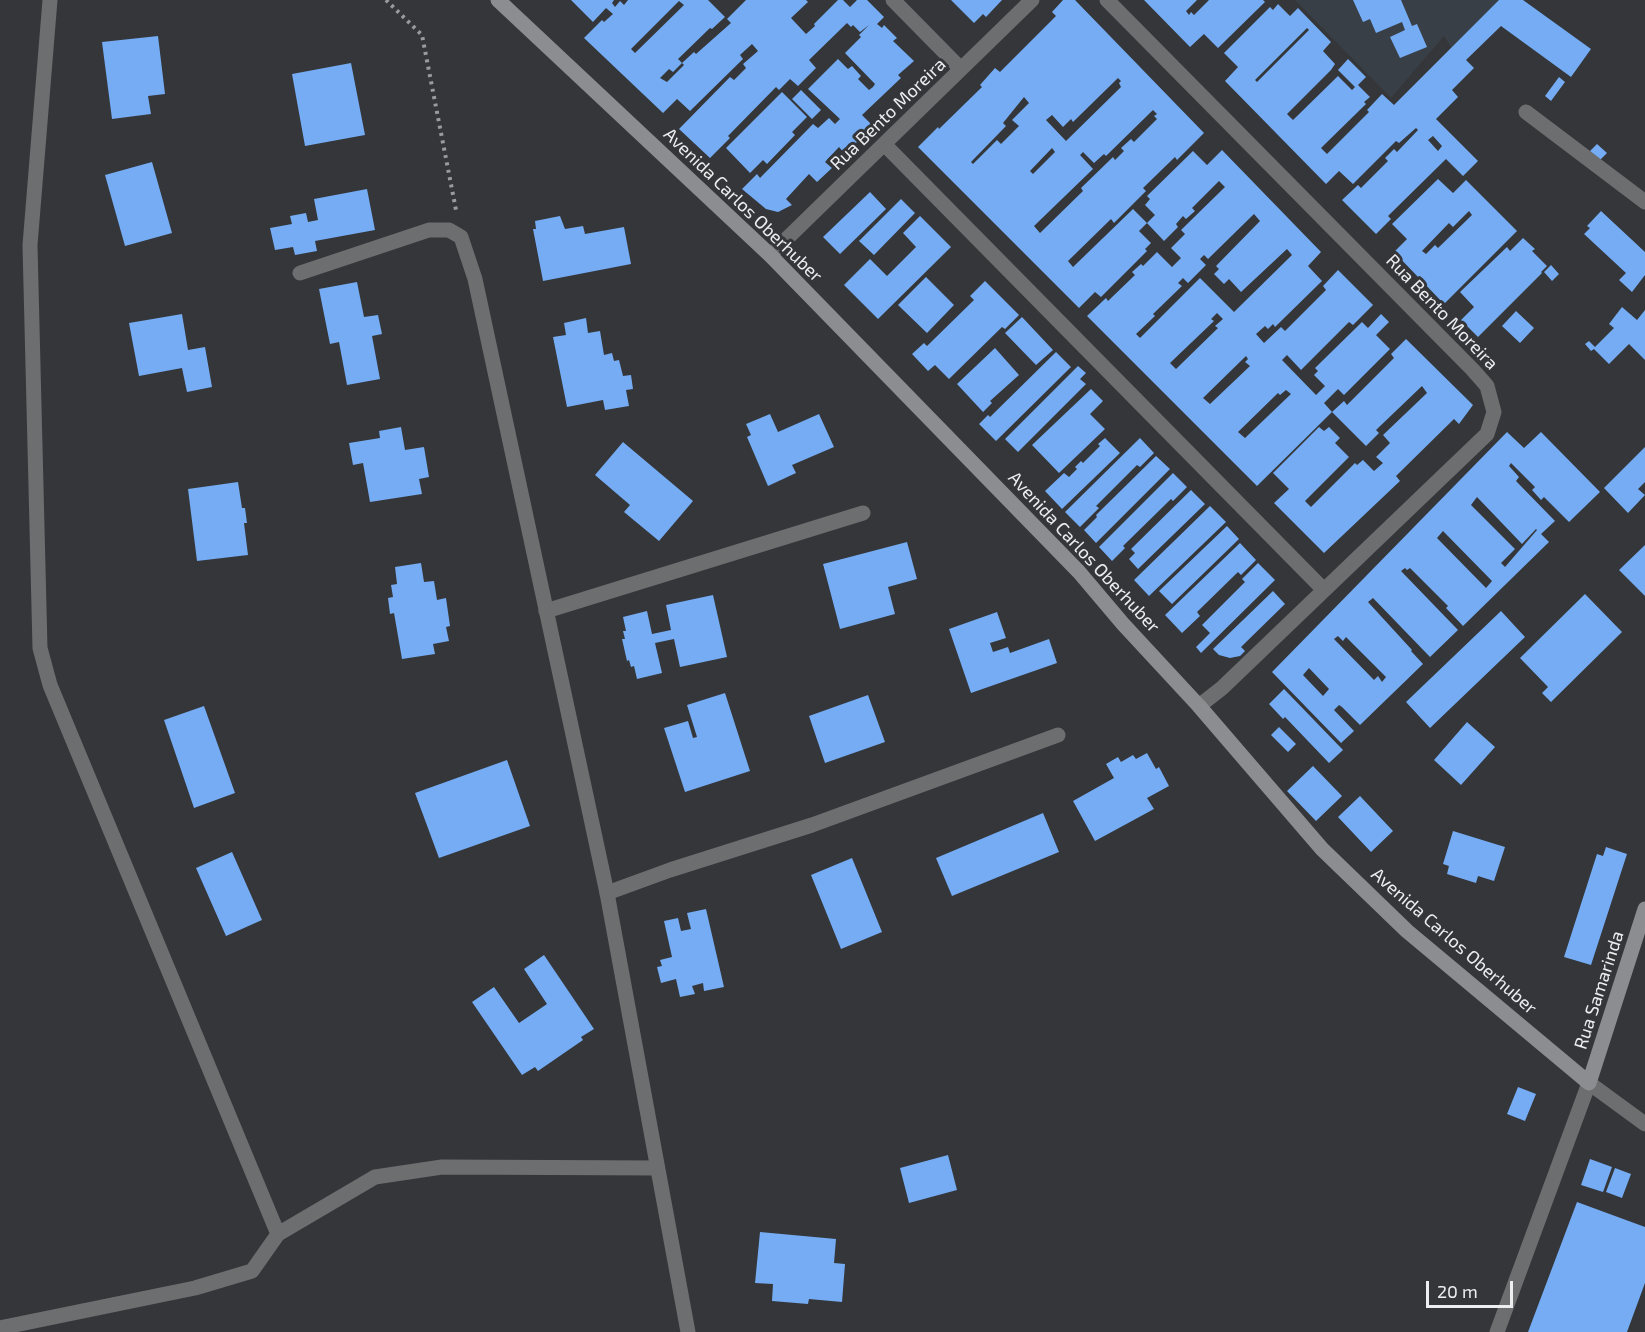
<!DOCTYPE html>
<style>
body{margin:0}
#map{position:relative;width:1645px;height:1332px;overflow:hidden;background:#343639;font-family:"Exo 2",sans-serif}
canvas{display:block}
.scale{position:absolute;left:1426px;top:1281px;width:87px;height:27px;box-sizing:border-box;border:3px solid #edeef0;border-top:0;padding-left:8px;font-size:18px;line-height:21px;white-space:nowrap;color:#edeef0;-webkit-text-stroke:4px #343639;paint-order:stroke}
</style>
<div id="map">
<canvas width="1645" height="1332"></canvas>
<div class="scale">20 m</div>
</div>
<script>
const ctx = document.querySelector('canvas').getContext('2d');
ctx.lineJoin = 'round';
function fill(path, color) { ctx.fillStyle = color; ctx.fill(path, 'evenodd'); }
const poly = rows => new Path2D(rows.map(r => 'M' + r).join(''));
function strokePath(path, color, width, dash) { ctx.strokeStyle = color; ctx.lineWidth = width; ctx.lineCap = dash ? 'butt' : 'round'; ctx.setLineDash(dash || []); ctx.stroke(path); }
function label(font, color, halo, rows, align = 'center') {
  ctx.font = font + ' "Exo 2",sans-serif'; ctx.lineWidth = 6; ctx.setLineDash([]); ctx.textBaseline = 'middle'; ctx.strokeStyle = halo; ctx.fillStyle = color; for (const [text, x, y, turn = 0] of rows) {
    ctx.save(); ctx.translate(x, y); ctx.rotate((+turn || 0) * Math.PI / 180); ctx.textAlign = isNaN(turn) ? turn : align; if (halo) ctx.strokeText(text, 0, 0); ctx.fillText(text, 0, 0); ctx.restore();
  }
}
fill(poly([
 [1295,0,1516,0,1461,63,1444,36,1391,98]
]), '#393f47');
fill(poly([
 [571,0,614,0,612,3,615,7,620,1,624,5,628,0,708,0,725,17,712,29,710,28,678,59,682,63,673,72,669,69,660,78,667,82,684,65,682,63,694,52,696,54,731,23,727,19,746,0,806,0,808,2,791,18,806,34,815,26,814,24,838,0,843,0,850,7,857,0,867,0,884,17,877,24,882,28,884,25,897,38,893,41,914,61,898,75,901,78,862,115,873,126,845,154,839,147,825,162,832,168,817,182,809,174,786,199,792,205,778,212,766,209,742,189,757,174,760,178,813,124,818,128,829,118,835,124,840,119,808,89,838,59,848,69,852,66,861,76,858,79,869,90,873,87,875,84,845,53,861,37,859,35,869,25,860,32,853,25,851,27,847,23,809,60,816,68,798,86,790,79,779,90,776,87,728,136,730,138,710,158,679,129,730,77,734,80,746,68,743,64,758,51,752,44,740,55,743,59,690,111,677,99,663,113,584,38,602,20,604,22,613,14,606,8,593,22],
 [679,1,684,5,635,53,631,49],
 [951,0,1002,0,986,17,983,14,974,23],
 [1063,0,1075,0,1204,133,1177,160,1175,157,1143,188,1146,191,1114,223,1111,219,1068,261,1073,267,1133,209,1147,223,1139,231,1151,243,1145,249,1147,251,1101,297,1095,292,1079,308,918,147,938,127,939,129,982,87,980,85,995,68,1000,72,1056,16,1052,12],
 [1118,78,1121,81,1119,83,1121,87,1066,141,1046,120,1052,115,1063,127,1071,119,1073,122],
 [1024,97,1029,103,1012,120,1019,126,1001,144,997,140,973,164,971,162,1006,126,1003,123],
 [1153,110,1157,114,1154,116,1157,119,1134,142,1131,139,1121,148,1124,151,1115,160,1113,157,1081,188,1083,191,1040,233,1034,226,1093,169,1080,155,1083,152,1094,163,1104,154,1106,156],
 [1052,148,1055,152,1033,174,1030,171],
 [1144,0,1197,0,1186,11,1189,15,1191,12,1194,15,1209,0,1263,0,1265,2,1218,48,1204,34,1190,47],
 [1353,0,1401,0,1412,26,1417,24,1427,47,1400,58,1390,37,1405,30,1402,22,1376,33,1370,19,1363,22],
 [1499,0,1523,0,1591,49,1571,77,1501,26,1466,60,1474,68,1452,90,1458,97,1436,119,1478,161,1463,176,1446,159,1388,216,1391,219,1376,234,1342,200,1358,185,1361,188,1388,161,1385,158,1394,149,1397,152,1418,130,1416,128,1399,143,1396,141,1353,184,1339,171,1326,184,1225,81,1238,67,1224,53,1270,7,1273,10,1278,4,1290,16,1298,8,1331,42,1323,51,1335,64,1331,70,1287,114,1293,120,1338,76,1352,90,1355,87,1338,70,1348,59,1366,77,1358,85,1370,97,1364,102,1366,104,1321,148,1327,154,1369,112,1367,110,1382,94,1394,105],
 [1307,28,1309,30,1257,82,1255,80],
 [1433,136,1442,146,1438,151,1428,140],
 [158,36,165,94,148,96,151,114,112,119,102,42],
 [351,63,365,135,305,146,292,74],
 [1559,77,1565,82,1551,101,1545,96],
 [801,90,821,110,812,119,792,99],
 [782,92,807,117,792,132,795,135,767,164,763,160,750,173,726,148],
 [1597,144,1607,153,1600,160,1590,151],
 [1222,150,1321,252,1308,266,1322,281,1275,327,1273,324,1268,329,1265,326,1256,334,1264,343,1281,327,1285,331,1326,290,1323,286,1338,270,1373,305,1353,325,1349,322,1301,370,1287,355,1282,360,1316,395,1325,386,1314,375,1318,371,1315,368,1362,322,1368,328,1381,314,1389,322,1376,335,1390,349,1344,395,1338,389,1324,403,1332,412,1257,486,1087,316,1106,298,1108,301,1135,275,1132,272,1141,264,1143,266,1157,252,1172,267,1181,258,1171,248,1185,234,1181,230,1225,187,1219,181,1192,208,1195,211,1186,219,1183,216,1176,224,1178,227,1164,241,1147,223,1155,215,1145,205,1150,199,1147,196,1193,151,1207,165],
 [1254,214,1260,221,1216,266,1219,269,1214,274,1224,284,1229,279,1241,292,1287,249,1292,255,1234,312,1200,278,1140,338,1136,334,1155,316,1153,314,1182,286,1178,283,1183,278,1188,283,1206,265,1200,259,1204,255,1208,259],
 [1217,313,1223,319,1215,326,1218,328,1176,369,1170,363,1214,321,1211,319],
 [1246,356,1248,359,1245,362,1250,366,1210,404,1203,398],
 [1286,390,1291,394,1245,438,1238,432,1278,393,1280,395],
 [152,162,172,233,125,246,105,175],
 [1438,179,1453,193,1466,180,1517,231,1444,304,1394,252,1407,239,1392,224],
 [1469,211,1472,215,1438,248,1435,245,1426,254,1422,251,1449,223,1453,227],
 [367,189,375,230,315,241,317,251,295,255,293,247,275,250,270,228,292,224,290,216,306,213,308,222,318,220,314,199],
 [870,192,886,209,840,254,823,237],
 [901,199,915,213,874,255,859,241],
 [1601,211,1645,252,1645,275,1632,292,1619,280,1626,273,1584,234,1590,228,1587,226],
 [560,216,565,229,583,226,585,234,624,227,631,264,543,281,533,229,536,229,535,221],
 [920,216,951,247,878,319,844,285,870,259,887,276,916,247,903,233],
 [1523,238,1535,249,1532,251,1547,266,1541,272,1542,273,1478,337,1461,320,1474,307,1460,292,1507,247,1510,251],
 [1551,265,1559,274,1552,281,1544,272],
 [926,277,954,305,927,333,898,305],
 [985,281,1019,315,1005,329,1002,327,949,379,935,365,928,371,912,354,924,343,927,346,974,300,970,296],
 [357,282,364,317,378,315,382,334,372,336,380,379,347,385,339,342,330,344,319,289],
 [1622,307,1637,320,1645,310,1645,360,1629,344,1609,364,1594,349,1591,351,1585,344,1589,341,1595,347,1614,328,1609,324],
 [1516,311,1534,328,1520,343,1502,326],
 [182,314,188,350,205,347,212,387,187,392,182,368,139,376,129,323],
 [1022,317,1053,350,1036,365,1005,333],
 [586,318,588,333,600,331,604,355,612,353,614,361,619,360,623,376,631,375,633,389,626,390,629,406,605,410,603,400,567,407,553,337,566,335,564,323],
 [1406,339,1473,405,1459,424,1454,419,1396,476,1400,481,1324,553,1274,503,1289,489,1273,473,1319,427,1324,431,1329,427,1340,438,1335,443,1349,457,1305,501,1311,507,1355,463,1357,465,1363,460,1374,471,1383,463,1376,457,1390,443,1383,435,1427,393,1422,386,1376,430,1379,433,1366,446,1332,412,1344,401,1347,405,1394,358,1391,354],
 [995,348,1019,375,990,401,992,403,983,412,957,384],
 [1056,352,1071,367,996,441,979,424,988,415,990,417],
 [1078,366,1086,373,1080,379,1086,384,1018,452,1005,439],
 [1091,389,1103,401,1090,414,1105,429,1059,473,1032,445],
 [770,414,778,432,819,414,834,447,792,465,796,473,768,486,747,437,751,435,746,424],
 [401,427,405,450,424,447,429,477,419,479,422,494,370,502,363,463,353,465,349,443,380,438,379,431],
 [1507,432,1524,448,1541,432,1600,492,1569,522,1544,497,1541,500,1532,490,1535,487,1511,463,1509,466,1519,477,1516,481,1555,521,1541,534,1549,542,1463,626,1446,608,1448,606,1410,568,1407,570,1405,568,1401,571,1458,630,1430,657,1373,598,1368,602,1412,650,1411,651,1423,664,1360,725,1342,707,1339,705,1334,710,1354,731,1341,743,1272,672],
 [1477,497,1522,544,1536,529,1537,530,1505,567,1501,563,1515,549,1471,505],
 [1443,531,1492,581,1486,588,1437,538],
 [1338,636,1343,641,1346,637,1386,677,1382,682,1378,676,1374,680,1334,639],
 [1309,668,1329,689,1323,696,1303,675],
 [1105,438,1120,453,1062,509,1045,491,1064,473,1069,477,1077,469,1075,467,1081,461,1083,463,1100,446,1098,444],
 [1140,438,1154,453,1140,467,1137,465,1096,506,1099,508,1080,527,1065,512],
 [623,442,693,501,659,541,624,512,630,505,595,475],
 [1645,447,1645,482,1638,489,1645,495,1628,513,1604,488],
 [1156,456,1170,469,1096,543,1084,530,1097,517,1096,515],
 [1173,473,1187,487,1173,501,1171,499,1123,546,1125,548,1112,561,1099,547],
 [238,482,242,508,245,508,247,523,244,523,248,555,197,561,188,489],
 [1191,490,1205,504,1138,569,1129,559,1135,553,1131,549],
 [1210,506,1226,522,1149,596,1134,580],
 [1227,526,1239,539,1172,604,1159,591],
 [907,542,917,579,888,587,895,614,840,629,823,564],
 [1240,543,1256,560,1241,575,1238,572,1197,612,1200,616,1182,633,1165,615],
 [1645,545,1645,596,1619,570],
 [421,563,424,582,434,581,437,600,446,598,450,626,446,627,449,641,433,644,435,654,402,659,394,613,390,614,388,598,393,597,391,585,397,584,395,567],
 [1258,563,1275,580,1201,653,1196,647,1210,633,1202,625,1245,582,1242,579],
 [1273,591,1285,604,1241,647,1245,651,1240,656,1230,658,1219,655,1213,649],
 [1585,594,1622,632,1551,702,1542,693,1548,687,1520,658],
 [713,595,727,657,680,667,674,639,655,643,662,673,637,679,634,666,631,667,629,660,627,661,622,639,625,639,623,631,626,631,623,617,647,611,652,634,671,630,666,605],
 [1501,611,1525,637,1430,728,1406,702],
 [997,612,1006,638,990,643,993,652,1008,647,1010,653,1049,639,1057,663,971,693,949,629],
 [1284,689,1343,750,1329,763,1285,717,1283,719,1269,704],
 [725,693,750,771,685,792,664,728,688,721,693,738,697,737,687,705],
 [868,695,885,742,825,763,809,716],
 [204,706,235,793,194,808,164,720],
 [1467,722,1495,747,1461,785,1434,760],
 [1279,727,1296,744,1288,752,1271,735],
 [1147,753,1156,769,1159,767,1169,786,1147,798,1154,809,1095,841,1073,801,1114,778,1106,764,1118,757,1121,762,1133,755,1136,759],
 [507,760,530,826,439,858,415,793],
 [1313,766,1342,796,1316,821,1287,791],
 [1360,796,1393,831,1371,852,1338,817],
 [1043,813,1059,852,952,896,936,858],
 [1453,831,1505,847,1494,881,1478,876,1476,883,1447,874,1449,866,1443,864],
 [1606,847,1627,854,1591,965,1564,957,1597,854,1603,856],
 [232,852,262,920,226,936,196,868],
 [852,858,882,932,841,949,811,875],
 [706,909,724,987,704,991,703,983,692,986,695,994,680,997,676,979,661,983,657,967,662,966,660,960,672,957,664,921,678,918,681,931,691,929,687,913],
 [544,955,594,1029,581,1037,583,1040,538,1071,535,1067,522,1075,472,1002,494,987,519,1023,547,1004,524,969],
 [1518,1087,1536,1094,1525,1121,1507,1114],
 [948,1155,957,1190,909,1203,900,1168],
 [1590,1159,1612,1167,1603,1192,1581,1185],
 [1615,1168,1631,1174,1622,1198,1606,1192],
 [1577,1202,1645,1227,1645,1283,1627,1332,1528,1332],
 [760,1232,836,1239,834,1263,845,1264,842,1302,809,1299,808,1304,772,1301,773,1284,755,1283]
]), '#75acf4');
strokePath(poly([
 [386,0,422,35,456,210]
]), '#9a9b9e', 4, [3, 4.5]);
strokePath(poly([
 [1526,112,1645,202],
 [546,611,863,513],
 [607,893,670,870,812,825,1058,735]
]), '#6d6e70', 15);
strokePath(poly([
 [50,0,30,245,40,648,50,685,278,1234],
 [893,0,961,69],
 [1107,0,1473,370,1487,386,1494,412,1487,434,1222,688,1199,706],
 [885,145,1323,589],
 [770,255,1032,0],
 [300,273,429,230,449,230,461,237,475,279,607,893,688,1332],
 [0,1328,195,1288,252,1271,278,1234,375,1177,442,1167,657,1168],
 [1497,1332,1589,1083,1645,1124]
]), '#6d6e70', 15);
strokePath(poly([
 [498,0,770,255,1079,572,1123,624,1199,706,1322,849,1407,931,1589,1083,1645,909]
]), '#8c8d90', 15);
label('18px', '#edeef0', '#343639', [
 ["Rua Bento Moreira",888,114,-44],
 ["Avenida Carlos Oberhuber",743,205,44],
 ["Rua Bento Moreira",1442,312,46],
 ["Avenida Carlos Oberhuber",1084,552,47],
 ["Avenida Carlos Oberhuber",1454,941,41],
 ["Rua Samarinda",1599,990,-72]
]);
</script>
